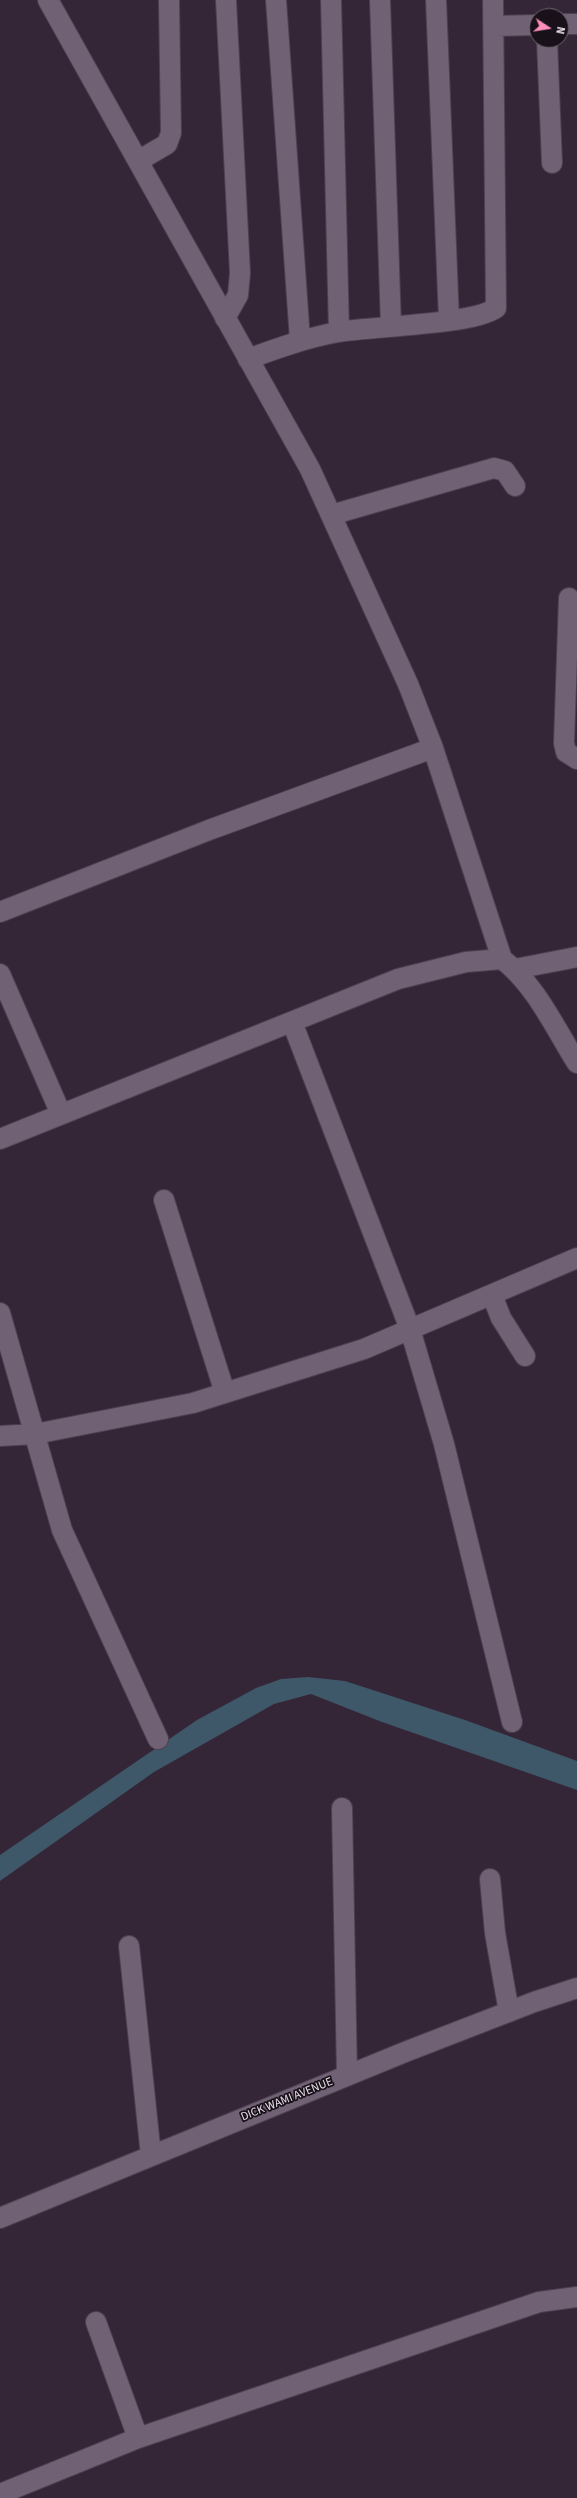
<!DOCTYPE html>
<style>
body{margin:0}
#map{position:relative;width:577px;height:2498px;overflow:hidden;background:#342637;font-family:"Source Sans 3",sans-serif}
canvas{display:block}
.north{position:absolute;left:529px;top:8px;width:40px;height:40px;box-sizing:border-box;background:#181119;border:1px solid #6c646d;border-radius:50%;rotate:102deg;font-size:11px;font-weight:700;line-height:16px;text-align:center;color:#eae1ec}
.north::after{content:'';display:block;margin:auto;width:14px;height:18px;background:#ff8eba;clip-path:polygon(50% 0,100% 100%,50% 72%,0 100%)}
</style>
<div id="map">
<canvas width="577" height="2498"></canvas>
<div class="north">N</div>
</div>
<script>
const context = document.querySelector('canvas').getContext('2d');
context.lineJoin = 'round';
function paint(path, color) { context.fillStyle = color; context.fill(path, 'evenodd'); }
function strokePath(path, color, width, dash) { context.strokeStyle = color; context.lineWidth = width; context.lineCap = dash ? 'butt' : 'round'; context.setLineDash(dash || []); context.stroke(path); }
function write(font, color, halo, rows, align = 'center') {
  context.font = font + ' "Source Sans 3",sans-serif'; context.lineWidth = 3.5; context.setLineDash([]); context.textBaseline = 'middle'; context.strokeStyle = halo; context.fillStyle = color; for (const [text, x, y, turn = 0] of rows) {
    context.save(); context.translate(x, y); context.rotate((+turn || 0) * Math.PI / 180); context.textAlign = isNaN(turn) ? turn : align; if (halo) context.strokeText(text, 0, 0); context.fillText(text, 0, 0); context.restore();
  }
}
paint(new Path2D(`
 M308,1677L345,1681L465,1720L577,1761V1790L382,1722L311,1694L274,1704L154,1772L0,1881V1855L197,1720L256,1688L281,1679Z`), '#3e5769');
const minor = new Path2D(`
 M48,0L310,469L408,684L433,748L502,959
 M276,0L300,340
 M331,0L339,332
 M380,0L391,326
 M436,0L449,320
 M561,24H577
 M494,26L537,25
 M547,40L552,163
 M138,161L167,144L171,133L169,0
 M225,318L238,295L240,273L226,0
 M248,359C278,348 306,338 338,332C373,326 472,325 496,308L493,0
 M331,515L494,468L505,471L515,486
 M569,598L564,743L566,752L577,759
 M0,912L209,830L433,748
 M515,969L577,957
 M0,974L61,1114
 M292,1022L410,1329L444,1444L512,1722
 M0,1139L398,979L466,962L502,959C535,984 555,1028 577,1063
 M164,1200L225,1393
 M492,1295L501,1318L525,1356
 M0,1313L62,1530L158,1739
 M0,1436L35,1434L193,1403L364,1349L577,1258
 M342,1808L347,2076
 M490,1879L495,1933L509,2012
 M129,1946L151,2156
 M0,2218L405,2052L534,2002L577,1988
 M96,2322L138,2438
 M0,2494L138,2438L539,2302L577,2297`);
strokePath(minor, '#4d4150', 22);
strokePath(minor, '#716175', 20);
write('12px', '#eae1ec', '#181119', [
 ["DICK WAMI AVENUE",287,2100,-22]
]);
</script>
